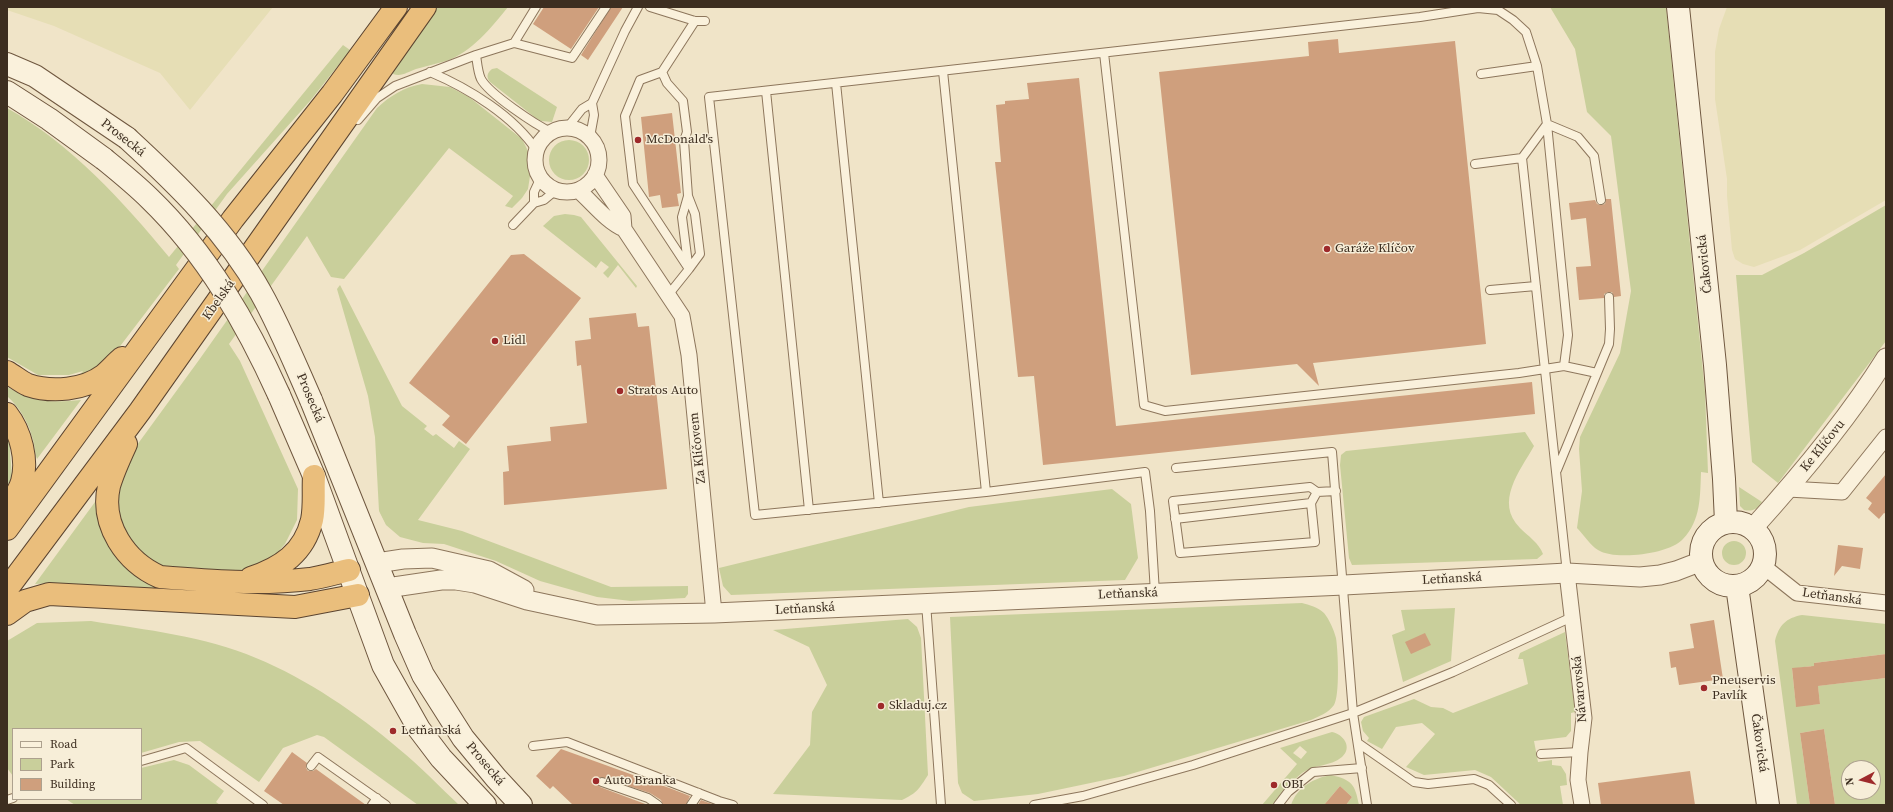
<!DOCTYPE html>
<meta charset="utf-8">
<style>
body{margin:0}
#map{position:relative;width:1893px;height:812px;overflow:hidden;background:#f0e4c8;font-family:"Source Serif 4",serif}
canvas{display:block}
.frame{position:absolute;inset:0;border:8px solid #3d2e20;pointer-events:none}
.legend{position:absolute;left:12px;top:728px;width:130px;height:72px;box-sizing:border-box;background:#f7eed8;border:1px solid #ada18e;margin:0;padding:5px 7px;list-style:none;font-size:12px;color:#3d2e20}
.legend li{display:flex;align-items:center;gap:8px;height:20px}
.legend b{width:20px;border:1px solid #ada18e}
.north{position:absolute;left:1841px;top:760px;width:40px;height:40px;box-sizing:border-box;background:#f7eed8;border:1px solid #ada18e;border-radius:50%;rotate:263deg;font-size:11px;font-weight:700;line-height:16px;text-align:center;color:#3d2e20}
.north::after{content:'';display:block;margin:auto;width:14px;height:18px;background:#9e2a2b;clip-path:polygon(50% 0,100% 100%,50% 72%,0 100%)}
</style>
<div id="map">
<canvas width="1893" height="812"></canvas>
<div class="frame"></div>
<ul class="legend">
<li><b style="height:5px;background:#faf1dc"></b>Road</li>
<li><b style="height:11px;background:#c9cf9b"></b>Park</li>
<li><b style="height:11px;background:#cf9f7d"></b>Building</li>
</ul>
<div class="north">N</div>
</div>
<script>
const context = document.querySelector('canvas').getContext('2d');
context.lineJoin = 'round';
function paint(path, color) { context.fillStyle = color; context.fill(path, 'evenodd'); }
function strokePath(path, color, width, dash) { context.strokeStyle = color; context.lineWidth = width; context.lineCap = dash ? 'butt' : 'round'; context.setLineDash(dash || []); context.stroke(path); }
function write(font, color, halo, rows, align = 'center') {
  context.font = font + ' "Source Serif 4",serif'; context.lineWidth = 3; context.setLineDash([]); context.textBaseline = 'middle'; context.strokeStyle = halo; context.fillStyle = color; for (const [text, x, y, turn = 0] of rows) {
    context.save(); context.translate(x, y); context.rotate((+turn || 0) * Math.PI / 180); context.textAlign = isNaN(turn) ? turn : align; if (halo) context.strokeText(text, 0, 0); context.fillText(text, 0, 0); context.restore();
  }
}
paint(new Path2D(`
 M7,7H273L190,110L160,73L54,26L7,10Z
 M1727,7H1886V200L1800,250L1754,267L1743,264L1735,259L1732,250L1727,196V179L1715,99V52L1719,29Z`), '#e6deb5');
paint(new Path2D(`
 M437,7H508C491,28 472,52 446,61C436,64 426,66 416,69C407,72 402,77 393,74V69Z
 M1550,7H1666L1705,392L1708,473L1701,472C1700,497 1701,520 1683,539C1670,554 1615,561 1598,550C1590,545 1584,535 1577,528L1582,491L1579,449L1580,437L1620,353L1631,291L1611,136L1587,112L1575,49Z
 M343,45L350,50L348,53L310,101L227,194L176,265L179,269L108,362L76,379L83,371L69,375H38L7,357V108C71,144 123,201 169,257Z
 M497,68L557,107L552,122L541,121L537,119L490,82C486,77 487,73 492,69Z
 M422,84L450,87L469,97L522,139L528,151L530,176L528,189L522,198L512,208L505,206L513,196L449,148L344,279L331,277L307,236L229,344L240,361L298,489L297,520L285,544L269,562L238,573L162,568L140,554L123,536L115,511L117,496L129,456L199,360L377,108C390,96 404,87 422,84Z
 M549 160a20 20 0 1 1 40 0a20 20 0 1 1-40 0Z
 M1886,205V341L1778,483L1752,462L1736,275H1762L1804,253Z
 M565,214L574,215L581,217L637,286L636,288L618,265L608,278L603,273L609,267L601,261L596,268L543,226L554,216Z
 M340,285L402,406L427,426L424,429L433,436L436,434L454,448L459,441L470,449L418,520L462,531L611,587L688,586V594L685,598L631,601L597,597L540,581L496,561L444,544L423,543L400,537L386,525L379,511L375,437L368,396L337,289Z
 M7,387C36,402 48,403 81,400L37,459C34,452 35,444 32,437C28,421 19,407 7,396Z
 M1525,432L1534,446C1520,471 1494,502 1520,528C1528,536 1539,543 1543,554L1537,559L1352,565L1349,558L1340,465L1341,455L1346,451Z
 M7,434L9,436L12,478L7,486Z
 M1739,487L1762,502C1757,509 1753,512 1744,510L1740,506Z
 M1112,489L1131,504L1138,558L1125,580L731,595L723,586L719,568L969,507Z
 M95,502L99,521L114,552L242,591V595L157,593L52,583L35,584Z
 M1722 553a12 12 0 1 1 24 0a12 12 0 1 1-24 0Z
 M1302,603C1309,605 1318,607 1324,613C1329,619 1334,630 1336,638C1338,650 1340,695 1334,705C1328,713 1320,716 1311,720L1124,776L1038,794L974,801L962,793L958,783L950,617Z
 M1455,608L1451,661L1403,682L1392,635L1405,630L1401,610Z
 M1802,615L1886,624V654L1814,663L1815,671L1811,666L1792,669L1796,706L1820,704L1818,687L1817,686L1886,678V805H1835L1824,729L1800,733L1810,805H1797L1775,641C1779,625 1786,618 1802,615ZM1849,768H1873V792H1849Z
 M908,619L917,627L921,638L928,775C919,789 917,793 902,800L773,794L810,745L812,712L827,685L809,647L773,630Z
 M91,621C146,630 205,636 256,658C307,679 357,713 399,749C420,766 439,786 459,805H418L324,737L317,735L283,748L259,782L200,741L179,742L141,753V729H13V776L7,768V641L37,623Z
 M1565,632L1575,712L1571,713V731L1566,737L1534,741L1538,762L1552,760V765L1561,766L1566,774L1567,785L1560,786L1563,805H1521L1491,777L1475,770L1424,775L1406,767L1435,734L1422,723L1396,727L1382,749L1367,741L1369,738L1363,731L1361,722L1364,717L1414,699L1431,707L1443,708L1453,713L1528,684L1523,659H1518L1520,653Z
 M1332,732C1343,734 1353,747 1342,757C1330,767 1314,764 1302,773C1291,782 1281,794 1272,805H1262L1297,764L1280,748ZM1300,746L1307,752L1301,759L1293,753Z
 M174,760L189,765L224,791L216,802L220,805H75L66,799H141V768Z
 M1331,775C1352,780 1355,784 1359,805H1346L1352,797L1340,786L1324,805H1291C1297,787 1314,778 1331,775Z`), '#c9cf9b');
paint(new Path2D(`
 M544,7H599L571,49L533,24Z
 M611,7H623L588,60L581,55Z
 M1338,39L1339,53L1455,41L1486,344L1313,363L1319,386L1297,364L1191,375L1159,72L1309,56L1308,42Z
 M1079,78L1116,426L1532,382L1535,414L1043,465L1034,376L1018,377L995,162H1001L996,105L1005,104V101L1029,99L1027,83Z
 M672,113L681,193L677,194L679,206L662,208L660,195L649,197L641,117Z
 M1606,199H1611L1621,296L1614,297L1612,292H1608L1604,294V298L1579,300L1576,267L1591,266L1586,218L1571,220L1569,203L1595,200L1597,204L1601,205L1605,204Z
 M524,254L581,298L466,444L442,425L450,416L409,383L511,255Z
 M636,313L638,327L649,326L667,489L504,505L503,472L509,471L507,446L551,441L550,427L587,423L581,365L577,366L575,341L591,339L589,318Z
 M1886,474V514L1884,513L1879,519L1868,509L1872,503L1866,498Z
 M1838,545L1863,548L1860,569L1842,566L1834,576Z
 M1714,620L1723,679L1679,685L1676,667L1671,668L1669,652L1694,648L1690,624Z
 M1425,633L1431,645L1411,654L1405,642Z
 M1886,654V678L1818,686L1820,704L1796,707L1792,668L1814,666V663Z
 M1824,729L1835,805H1810L1800,733Z
 M561,749L672,789L690,796L686,805H663L661,800L650,793L601,777L597,781L600,787L648,805H573L553,786L550,789L536,776Z
 M292,752L307,763L306,768L308,771H313L316,769L366,805H284L264,791Z
 M1690,771L1695,805H1601L1598,783Z
 M1340,786L1352,797L1346,805H1324Z
 M701,800L712,804V805H698Z`), '#cf9f7d');
const service = new Path2D(`
 M650,7L695,21H705
 M514,43L572,58L606,7
 M1104,53L1144,405L1165,411L1519,373L1564,366L1597,373
 M476,55C477,62 478,73 481,79C489,94 536,125 551,132
 M943,71L986,492
 M430,72C468,88 514,116 537,151
 M662,72L667,83L683,101L687,132L684,141L688,196L695,214L700,254L689,269
 M1481,74L1537,66
 M836,83L879,503
 M766,91L809,510
 M358,120L377,98L395,86L476,55L514,43L536,7
 M567,128L582,109L592,103
 M590,137L594,115L592,103L625,31L638,7
 M1475,164L1522,158
 M534,203V192L541,177
 M513,225L534,203L544,200L556,190
 M688,264L682,217L688,196
 M1490,290L1536,286
 M669,294L689,269L633,184L625,116L640,80L662,72L695,21
 M1564,366L1568,335L1547,124L1578,137L1594,156L1601,200
 M1176,468L1332,452L1353,713L1367,805
 M1557,470L1609,344L1610,329L1609,297
 M1317,492L1311,503L1315,542L1180,553L1173,501L1310,487L1317,492L1336,491
 M1175,519L1311,503
 M1155,593L1150,511L1145,472L986,492L755,515L709,97L1420,17L1478,8L1498,10L1513,20L1526,32L1537,66L1547,124L1522,158L1567,573
 M926,603L941,805
 M1358,743L1414,782L1428,784L1474,779L1489,785L1511,805
 M533,746L567,742L719,801L733,805
 M1541,754L1580,752
 M141,761L186,748L263,805
 M311,766L318,757L386,805
 M602,782L648,798L658,805
 M7,800L13,798
 M372,805L377,798
 M691,805L699,793
 M1034,805L1083,796L1193,765L1353,713L1453,672L1572,617
 M1278,805L1288,792L1313,772L1362,768`);
const minor = new Path2D(`
 M535 160a32 32 0 1 1 64 0a32 32 0 1 1-64 0Z
 M595,175L623,216L624,229L682,316L689,355L714,613
 M578,190C593,203 606,221 624,229
 M1788,489L1842,492L1886,437
 M1763,566L1797,593L1886,603
 M1567,573L1584,718L1580,752L1578,780L1582,805`);
const tertiary = new Path2D(`
 M1753,528C1801,475 1848,419 1886,358
 M377,563L403,559L432,558L489,571L524,590
 M387,588L441,580H456L475,583L527,600L597,615L714,613L1344,585L1567,573L1640,577L1660,575L1676,571L1702,561`);
const secondary = new Path2D(`
 M1678,7L1715,365L1724,479L1726,522
 M7,64L35,76L127,138
 M7,92L49,119L104,159
 M279,395L314,476L383,665L419,729L441,758L485,805
 M311,400L405,634L423,675L463,738L496,778L521,805
 M1701 554a32 32 0 1 1 64 0a32 32 0 1 1-64 0Z
 M1737,586L1768,805`);
const trunk = new Path2D(`
 M7,372C14,376 21,382 28,385C52,393 84,390 104,375C110,370 116,363 122,358
 M7,414C21,432 28,460 22,482C19,492 12,501 7,510
 M126,444C120,457 113,472 109,486C100,525 126,562 160,577C210,581 260,585 310,579C323,577 336,573 349,570
 M7,529L233,219L332,94L396,7
 M251,578C281,568 304,553 312,520C315,506 313,490 314,476
 M7,589L140,411L425,7
 M7,614L25,601L49,594L295,607L358,595`);
strokePath(service, '#8d765c', 10);
strokePath(minor, '#8d765c', 17);
strokePath(tertiary, '#8d765c', 21);
strokePath(secondary, '#6f573f', 24);
strokePath(trunk, '#5b4430', 24);
strokePath(service, '#faf1dc', 8);
strokePath(minor, '#faf1dc', 15);
strokePath(tertiary, '#faf1dc', 19);
strokePath(secondary, '#faf1dc', 22);
strokePath(trunk, '#eabe7c', 22);
const secondaryBridge = new Path2D(`
 M127,138C177,184 227,232 261,293C280,327 295,364 311,400
 M104,159C120,172 136,185 150,199C207,254 247,324 279,395`);
strokePath(secondaryBridge, '#6f573f', 24, []);
strokePath(secondaryBridge, '#faf1dc', 22);
for (const [x, y, r, color] of [
 [638,140,4,"#9e2a2b"],
 [1327,249,4,"#9e2a2b"],
 [495,341,4,"#9e2a2b"],
 [620,391,4,"#9e2a2b"],
 [1704,688,4,"#9e2a2b"],
 [881,706,4,"#9e2a2b"],
 [393,731,4,"#9e2a2b"],
 [596,781,4,"#9e2a2b"],
 [1274,785,4,"#9e2a2b"]
]) { const dot = new Path2D(); dot.arc(x, y, r, 0, 2 * Math.PI); context.fillStyle = color; context.fill(dot); strokePath(dot, '#f7eed8', 1.5); }
write('13px', '#3d2e20', '#f7eed8', [
 ["Prosecká",123,138,38],
 ["Čakovická",1705,264,-96],
 ["Kbelská",219,300,-55],
 ["Prosecká",310,398,67],
 ["Ke Klíčovu",1823,446,-51],
 ["Za Klíčovem",698,448,-96],
 ["Letňanská",1452,579,-3],
 ["Letňanská",1128,594,-2],
 ["Letňanská",1832,597,8],
 ["Letňanská",805,609,-3],
 ["Návarovská",1580,689,-95],
 ["Čakovická",1759,743,82],
 ["Prosecká",485,764,50]
]);
write('13px', '#3d2e20', '#f7eed8', [
 ["McDonald's",646,140],
 ["Garáže Klíčov",1335,249],
 ["Lidl",503,341],
 ["Stratos Auto",628,391],
 ["Pneuservis",1712,681],
 ["Pavlík",1712,696],
 ["Skladuj.cz",889,706],
 ["Letňanská",401,731],
 ["Auto Branka",604,781],
 ["OBI",1282,785]
], 'left');
</script>
